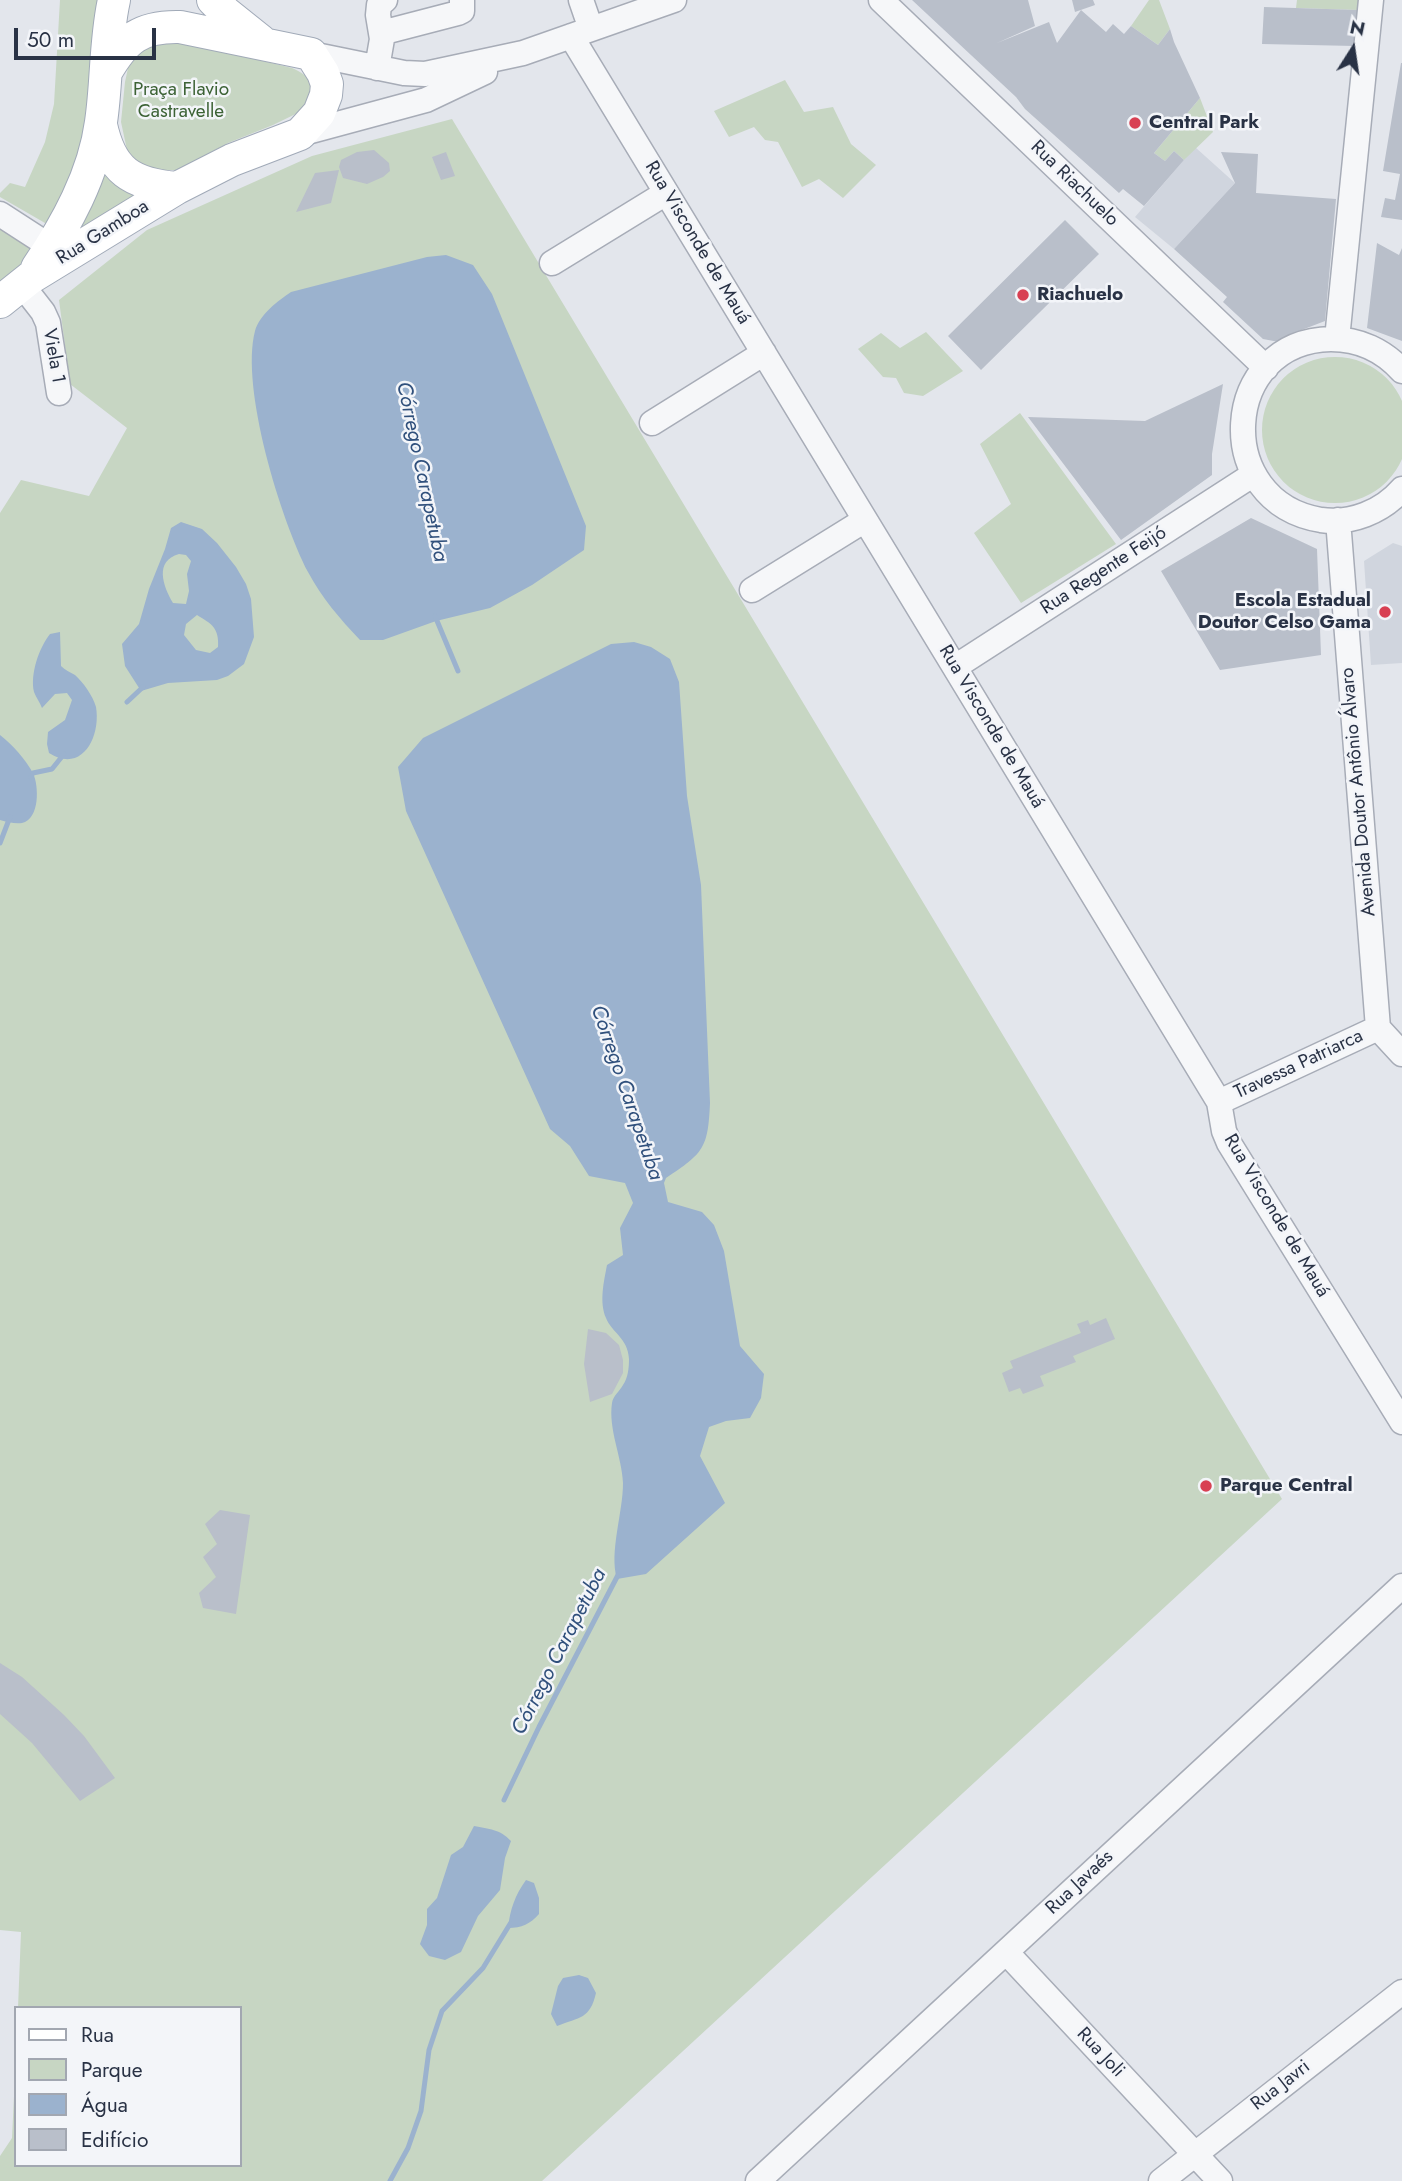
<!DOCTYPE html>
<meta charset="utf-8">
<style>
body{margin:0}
#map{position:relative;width:1402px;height:2181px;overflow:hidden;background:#e3e6ec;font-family:Jost,sans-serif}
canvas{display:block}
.legend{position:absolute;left:14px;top:2006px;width:228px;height:161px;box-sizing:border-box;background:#f3f5f9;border:2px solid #a2a7b1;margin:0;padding:9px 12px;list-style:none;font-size:21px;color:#293245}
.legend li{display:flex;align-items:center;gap:14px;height:35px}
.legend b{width:35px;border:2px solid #a2a7b1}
.north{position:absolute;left:1318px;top:14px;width:70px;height:70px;-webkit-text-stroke:5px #f3f5f9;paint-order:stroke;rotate:12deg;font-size:19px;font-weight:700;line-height:28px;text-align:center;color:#293245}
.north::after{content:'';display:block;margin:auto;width:24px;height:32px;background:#293245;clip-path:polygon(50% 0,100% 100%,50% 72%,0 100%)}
.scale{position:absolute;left:14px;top:28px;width:142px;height:32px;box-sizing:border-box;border:4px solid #293245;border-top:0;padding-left:9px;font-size:21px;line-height:24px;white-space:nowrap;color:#293245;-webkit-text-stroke:5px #f3f5f9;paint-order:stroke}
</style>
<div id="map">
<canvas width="1402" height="2181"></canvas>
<ul class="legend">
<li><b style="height:9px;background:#fff"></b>Rua</li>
<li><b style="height:19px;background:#c7d6c3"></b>Parque</li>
<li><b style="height:19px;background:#9bb2ce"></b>Água</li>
<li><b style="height:19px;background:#b9bfca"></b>Edifício</li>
</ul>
<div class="north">N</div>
<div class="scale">50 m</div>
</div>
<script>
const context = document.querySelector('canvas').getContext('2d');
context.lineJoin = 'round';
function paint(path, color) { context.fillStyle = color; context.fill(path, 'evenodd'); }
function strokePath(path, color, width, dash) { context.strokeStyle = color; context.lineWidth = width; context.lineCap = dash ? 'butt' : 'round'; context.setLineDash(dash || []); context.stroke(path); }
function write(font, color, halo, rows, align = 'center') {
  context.font = font + ' Jost,sans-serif'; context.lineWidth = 5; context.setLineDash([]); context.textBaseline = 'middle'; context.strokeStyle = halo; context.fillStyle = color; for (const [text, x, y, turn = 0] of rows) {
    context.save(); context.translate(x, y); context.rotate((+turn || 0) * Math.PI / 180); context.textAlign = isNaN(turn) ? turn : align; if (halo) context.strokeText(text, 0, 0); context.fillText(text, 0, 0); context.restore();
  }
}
paint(new Path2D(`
 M1195,147L1235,183L1174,249L1135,217Z
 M1393,543L1402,546V663L1371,665L1364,561Z`), '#d0d5de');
paint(new Path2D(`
 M60,0H100L84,147L52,222L45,223L0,197V193L10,183L25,187L45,142L54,104Z
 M1149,0H1159L1170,29L1158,45L1131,26Z
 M1297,0H1359L1358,10L1296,8Z
 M169,38L292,68C314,78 312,83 312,106L273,125L228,143L179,170H154L138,163L127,150L121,122L125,82L131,54Z
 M785,80L804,112L833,107L851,144L876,165L843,198L819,179L802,187L778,142L765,140L754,127L729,137L714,111Z
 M1200,98L1213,132L1184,160L1174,151L1165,161L1154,153Z
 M452,119L1282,1499L542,2181H0V2156L12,2138L16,2054V2165H240V2008H18L21,1932L0,1930V513L21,480L89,496L127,428L70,384L59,300L147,230L312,156Z
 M104,154L151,190L61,250Z
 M0,221L30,246L24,264L0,286Z
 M926,332L963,371L923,396L904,393L896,378L883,377L858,349L881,333L900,348Z
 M1262 430a73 73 0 1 1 146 0a73 73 0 1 1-146 0Z
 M1020,413L1116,544L1021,603L974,533L1011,504L980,444Z`), '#c7d6c3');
paint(new Path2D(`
 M446,255L473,265L492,294L586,526L584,550L532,585L490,608L436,621L383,640H360C340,619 322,598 308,572C281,520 240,388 255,331C260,314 278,301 291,292L427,257Z
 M181,522L202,529L217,543L236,567L246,584L251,599L254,637L244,664L228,676L217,680L168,683L141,691L125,666L122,644L139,624L149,589L165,549L171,528ZM179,554L186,555L191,561L187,574L189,591L186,604L173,603C163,586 154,561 179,554ZM197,615C212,624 219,628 218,647L210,653L196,650L184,635L186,624Z
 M60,632L61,666C65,670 70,672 75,675C83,682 93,696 96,707C101,737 82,774 49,753L47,744L48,732L65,720L72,700L67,693L55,694L42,708C40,703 36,697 34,692C30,674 39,648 50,634Z
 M634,642L651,647L670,659L679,682L687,796L701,885L710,1103C708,1148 704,1153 666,1178L664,1183L668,1202L702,1212L714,1225L724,1251L740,1346L764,1374L761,1398L750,1418L726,1421L709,1427L700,1456L725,1503L646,1574L617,1579C609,1552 623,1513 623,1483C622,1457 608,1429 612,1403C613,1396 619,1392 623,1385C628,1378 629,1368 629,1359C628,1338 612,1333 606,1318C599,1302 604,1281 607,1265L623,1255L620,1228L633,1203L625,1183L589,1176L570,1146L550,1129L406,811L398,767L423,738L611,644Z
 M0,735C13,745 25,759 33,773C39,786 40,819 22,823C15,824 7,822 0,820Z
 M474,1826C489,1829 500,1829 511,1841L505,1858L500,1890L478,1916L461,1952L445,1960L429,1956L420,1944L427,1925V1909L437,1898L451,1855L463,1847Z
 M526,1880L534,1883L539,1898V1914C530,1924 522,1928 508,1928C510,1910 515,1895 526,1880Z
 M579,1975L588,1978L596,1993C590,2019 580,2017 557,2026L551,2014L558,1986L563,1978Z`), '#9bb2ce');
strokePath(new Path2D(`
 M435,616L458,671
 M127,702L143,687
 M31,777L33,773L52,769L64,754
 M0,843L10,817
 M504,1800L539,1727L618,1575
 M390,2181L408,2148L421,2111L429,2050L442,2011L483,1968L510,1924`), '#9bb2ce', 5);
paint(new Path2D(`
 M912,0H1028L1035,26L997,43L1049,22L1057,43L1081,10L1106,32L1113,24L1124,34L1131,26L1158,45L1170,29L1174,42L1200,98L1154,153L1165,161L1174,151L1184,160L1144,206L1123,189L1119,193L1025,109L1016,97Z
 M1072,0H1093L1095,5L1075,12Z
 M1264,7L1358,10L1355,46L1262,44Z
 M1401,63H1402V220L1381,217L1385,198L1395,200L1400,174L1383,171Z
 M374,150L389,163L390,171L383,177L367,184L343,178L339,167L341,160L357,152Z
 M446,152L455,176L441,180L432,157Z
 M1221,152L1258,154L1256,193L1336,199L1325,321L1299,331L1279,342L1263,339L1223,302L1227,297L1174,249L1235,183Z
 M339,170L331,203L296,212L315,173Z
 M1065,220L1099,254L981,370L948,336Z
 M1377,243L1399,255L1402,248V341L1367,328Z
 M1223,384L1212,454V475L1121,540L1028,417L1145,421Z
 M1251,518L1317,549L1321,655L1220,670L1161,571Z
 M1106,1318L1115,1339L1073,1356L1076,1362L1040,1376L1044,1386L1023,1394L1020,1388L1009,1392L1002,1373L1013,1368L1010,1361L1081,1333L1077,1324L1088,1320L1090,1325Z
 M588,1329L606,1333L619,1345L623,1360V1373L612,1394L590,1402L584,1364Z
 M220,1510L250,1515L236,1614L203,1608L199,1593L216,1577L203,1557L217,1544L205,1524Z
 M0,1663L22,1677L64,1715L84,1736L115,1778L80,1801L32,1743L0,1714Z`), '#b9bfca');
const minor = new Path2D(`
 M581,0L591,29
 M881,0L1266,368
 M381,33L458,13L462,11V0
 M571,36L1219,1102L1224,1131L1229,1143L1402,1422
 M311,54L404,73L425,74L523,53L674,0
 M377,68L382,39L378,15L379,5L385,0
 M300,134L426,100L485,72
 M0,214L51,247
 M552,263L666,193
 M22,285L43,312L48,323L59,393
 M1337,339L1371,0
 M1402,371C1384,351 1359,339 1331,339C1220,341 1211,502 1321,520C1351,524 1382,512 1402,489
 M652,423L764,353
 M1338,520L1378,1028L1402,1054
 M752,590L865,520
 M955,667L1254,474
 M1219,1102L1378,1028
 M1006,1952L1220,2181
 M758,2181L1402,1586
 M1161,2181L1402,1992`);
const major = new Path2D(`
 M213,0L226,13L261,41
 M101,125C111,171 131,184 177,188
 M37,268C66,225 94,175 101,122C107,82 105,40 114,0
 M0,302L30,278L177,188L232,160L300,134L319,113L326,95L327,84L323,73L311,54L180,27C140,26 125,39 106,72`);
strokePath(minor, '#a7acb7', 27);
strokePath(major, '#a1aab8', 34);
strokePath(minor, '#f6f7f9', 24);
strokePath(major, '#fff', 32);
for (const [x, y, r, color] of [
 [1135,123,7,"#d84053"],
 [1023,295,7,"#d84053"],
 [1385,612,7,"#d84053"],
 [1206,1486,7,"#d84053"]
]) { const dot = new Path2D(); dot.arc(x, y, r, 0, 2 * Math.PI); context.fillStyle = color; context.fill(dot); strokePath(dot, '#f3f5f9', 2.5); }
write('19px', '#3c6235', '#f3f5f9', [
 ["Praça Flavio",181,90],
 ["Castravelle",181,112]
]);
write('bold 19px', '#293245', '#f3f5f9', [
 ["Central Park",1149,123],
 ["Riachuelo",1037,295],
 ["Escola Estadual",1371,601,"right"],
 ["Doutor Celso Gama",1371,623,"right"],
 ["Parque Central",1220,1486]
], 'left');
write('19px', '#293245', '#f3f5f9', [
 ["Rua Riachuelo",1074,184,44],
 ["Rua Gamboa",103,233,-32],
 ["Rua Visconde de Mauá",697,243,59],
 ["Viela 1",53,356,80],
 ["Rua Regente Feijó",1104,571,-33],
 ["Rua Visconde de Mauá",991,727,59],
 ["Avenida Doutor Antônio Álvaro",1359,792,-95],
 ["Travessa Patriarca",1299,1065,-25],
 ["Rua Visconde de Mauá",1276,1216,59],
 ["Rua Javaés",1080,1883,-43],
 ["Rua Joli",1100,2053,47],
 ["Rua Javri",1281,2086,-38]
]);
write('italic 21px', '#30507c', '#f3f5f9', [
 ["Córrego Carapetuba",421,472,78],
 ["Córrego Carapetuba",626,1093,71],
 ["Córrego Carapetuba",560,1652,-63]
]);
</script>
